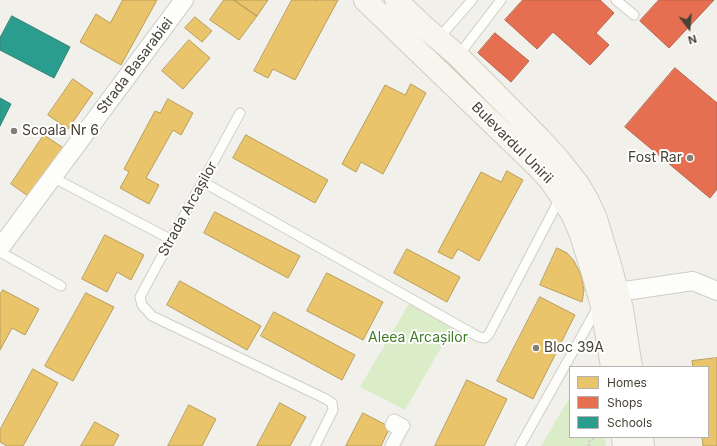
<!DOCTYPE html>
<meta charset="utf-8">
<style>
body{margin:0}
#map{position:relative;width:717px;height:446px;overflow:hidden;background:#f1f0ea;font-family:Inter,sans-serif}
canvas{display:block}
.legend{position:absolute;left:569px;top:366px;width:140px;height:72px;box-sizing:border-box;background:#fff;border:1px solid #b5b3af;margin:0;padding:5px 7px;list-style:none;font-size:12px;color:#474236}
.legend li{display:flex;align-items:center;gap:8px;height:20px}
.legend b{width:20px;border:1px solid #b5b3af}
.north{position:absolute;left:669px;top:8px;width:40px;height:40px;-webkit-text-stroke:3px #fff;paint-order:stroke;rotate:164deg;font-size:11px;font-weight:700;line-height:16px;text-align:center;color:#474236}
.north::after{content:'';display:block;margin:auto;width:14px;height:18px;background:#474236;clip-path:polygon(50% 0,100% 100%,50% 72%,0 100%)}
</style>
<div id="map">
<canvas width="717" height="446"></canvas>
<ul class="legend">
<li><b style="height:11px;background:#e9c46a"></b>Homes</li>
<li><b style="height:11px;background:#e76f51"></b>Shops</li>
<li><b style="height:11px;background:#2a9d8f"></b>Schools</li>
</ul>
<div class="north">N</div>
</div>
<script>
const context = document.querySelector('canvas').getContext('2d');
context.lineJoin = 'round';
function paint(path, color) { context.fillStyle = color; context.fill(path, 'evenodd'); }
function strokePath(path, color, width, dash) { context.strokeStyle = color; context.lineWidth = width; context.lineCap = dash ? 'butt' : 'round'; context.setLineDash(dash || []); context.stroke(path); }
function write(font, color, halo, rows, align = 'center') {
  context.font = font + ' Inter,sans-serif'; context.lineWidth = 4; context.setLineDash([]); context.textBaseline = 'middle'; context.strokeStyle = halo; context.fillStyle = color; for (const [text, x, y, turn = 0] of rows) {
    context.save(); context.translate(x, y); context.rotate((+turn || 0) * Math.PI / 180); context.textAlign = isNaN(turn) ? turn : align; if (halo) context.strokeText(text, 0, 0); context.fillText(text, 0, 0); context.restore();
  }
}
paint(new Path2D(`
 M410,302L453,327L405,410L360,387Z
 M570,397V437H604L606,446H541Z`), '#dbecc9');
const homes = new Path2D(`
 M123,0H157L121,65L80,42L96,14L110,23Z
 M224,0H234L257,16L239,40L210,20Z
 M234,0H268L257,16Z
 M292,0H315L317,1V0H338L295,80L273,69L268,78L254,71Z
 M195,17L212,31L202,42L185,28Z
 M189,40L210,58L183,89L162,71Z
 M73,79L93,93L68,129L48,115Z
 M411,84L426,93L383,174L361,162L356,172L342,164L385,85L405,95Z
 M168,99L193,113L181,135L173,130L146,178L159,185L149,204L120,188L129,172L124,169L155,111L160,113Z
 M44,135L65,149L31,198L11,184Z
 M246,135L328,180L315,203L233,158Z
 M507,171L523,180L479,261L458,249L452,259L438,252L481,172L501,182Z
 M215,212L300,256L288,278L204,233Z
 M105,235L144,255L131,280L117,272L107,292L82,279Z
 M557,248L567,253L574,261L581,275L584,290L582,302L540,285Z
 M407,249L460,277L447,302L394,273Z
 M327,273L383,302L363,340L307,311Z
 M180,281L261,326L247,350L167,305Z
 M3,290L39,309L25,335L12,328L0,350V295Z
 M86,293L114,307L73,381L45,366Z
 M540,297L575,315L533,399L497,381Z
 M274,312L355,355L342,380L261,336Z
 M717,358V446H703L702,437H708V367H693L692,361Z
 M33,369L58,383L23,446H7L0,442V430Z
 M467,380L507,399L484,446H435Z
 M280,403L306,417L290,446H257Z
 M189,405L216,419L202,446H168Z
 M363,413L390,427L381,446H346Z
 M95,422L119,435L113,446H81Z`);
paint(homes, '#e9c46a');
strokePath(homes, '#b89d5a', 1);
const shops = new Path2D(`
 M523,0H600L614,13L596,33L609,45L590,65L553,32L537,49L505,20Z
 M659,0H714L669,48L640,21Z
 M495,33L529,61L511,82L478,53Z
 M675,68L717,103V189L710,198L625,127Z`);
paint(shops, '#e76f51');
strokePath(shops, '#b76249', 1);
const schools = new Path2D(`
 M12,16L70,47L54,78L0,50V38Z
 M0,98L11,104L0,126Z`);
paint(schools, '#2a9d8f');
strokePath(schools, '#338274', 1);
const service = new Path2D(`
 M616,0L634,15
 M438,39L472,0
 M458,56L501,0
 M240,113C207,174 173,235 140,297L142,305L152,316L326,399L332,403L333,410L315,446
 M52,177L170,239
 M203,182L479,337L485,338L489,334L560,198
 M0,252L61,286
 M520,446L598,307`);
const pedestrian = new Path2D(`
 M392,446L401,429L392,425L394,421L403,426`);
const minor = new Path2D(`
 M0,248L184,0
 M607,299L618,292L693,281L717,291`);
const secondary = new Path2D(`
 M365,0L536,165L550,180L561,196L572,214L580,232L592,270L601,302L612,367
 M396,0L421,24L458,56L540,139L559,160L578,184L588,201L596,219L610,265L622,309L631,367
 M623,437L624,446
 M642,437L643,446`);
strokePath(service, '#cfcdc7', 11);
strokePath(pedestrian, '#cfcdc7', 15);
strokePath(minor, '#cfcdc7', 20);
strokePath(secondary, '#d0cec1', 24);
strokePath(new Path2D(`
 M589,446V442L596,437`), '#d2cfcb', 2.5, [2, 2]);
strokePath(service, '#fdfdfc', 9);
strokePath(pedestrian, '#fdfdfc', 13);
strokePath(minor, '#fdfdfc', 18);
strokePath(secondary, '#f7f5ee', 22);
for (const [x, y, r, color] of [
 [14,131,4,"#827f75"],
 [690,158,4,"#827f75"],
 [536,348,4,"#827f75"]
]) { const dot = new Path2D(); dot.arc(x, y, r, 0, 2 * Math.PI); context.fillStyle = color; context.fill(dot); strokePath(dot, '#fff', 1.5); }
write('14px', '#474236', '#fff', [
 ["Strada Basarabiei",135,66,-53],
 ["Bulevardul Unirii",512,143,45],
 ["Strada Arcașilor",188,209,-61]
]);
write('14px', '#474236', '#fff', [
 ["Scoala Nr 6",22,131],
 ["Fost Rar",682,158,"right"],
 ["Bloc 39A",544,348]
], 'left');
write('14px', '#3e7b27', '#fff', [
 ["Aleea Arcașilor",418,338]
]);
</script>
